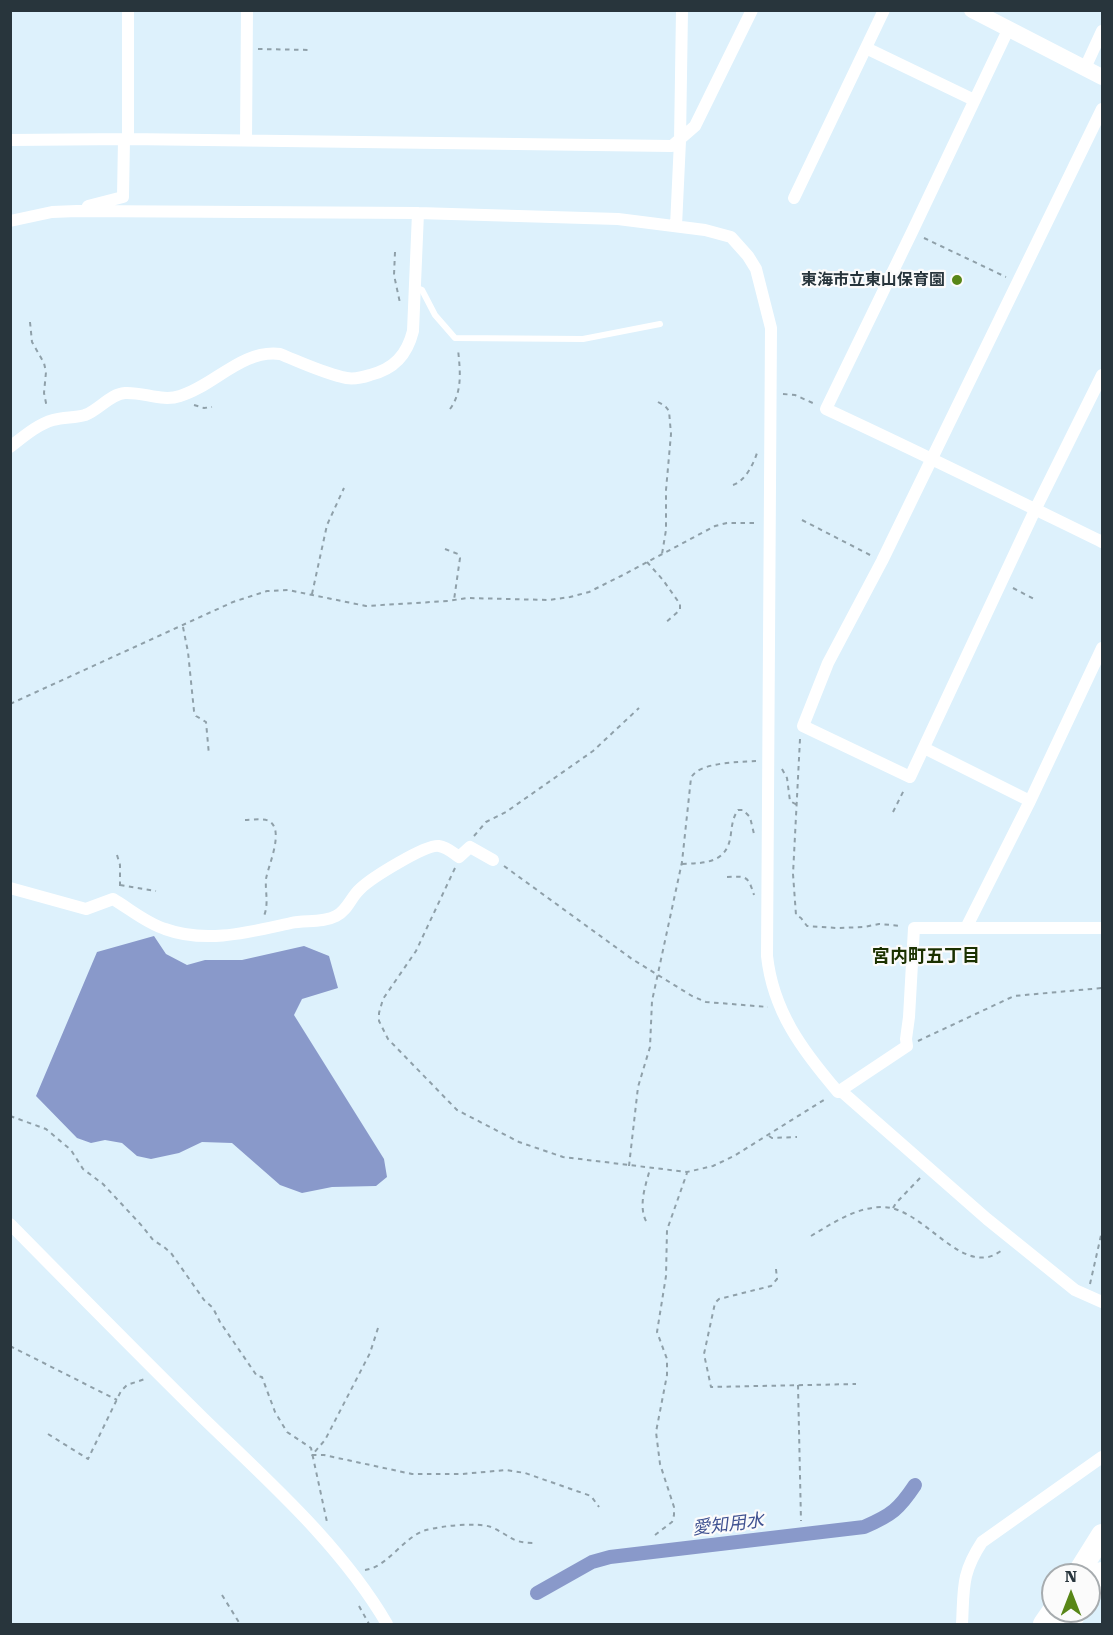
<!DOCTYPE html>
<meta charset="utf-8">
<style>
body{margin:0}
#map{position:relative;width:1113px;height:1635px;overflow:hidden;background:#ddf1fc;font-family:"Roboto Serif",serif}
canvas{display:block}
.frame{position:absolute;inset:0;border:12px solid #28353c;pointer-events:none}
.north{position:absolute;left:1041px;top:1563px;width:60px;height:60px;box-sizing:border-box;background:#fbfbfb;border:2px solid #a7acaf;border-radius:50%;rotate:0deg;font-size:16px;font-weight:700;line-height:24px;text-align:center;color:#28353c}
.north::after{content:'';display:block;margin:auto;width:21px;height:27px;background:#588617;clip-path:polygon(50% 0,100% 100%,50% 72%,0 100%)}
</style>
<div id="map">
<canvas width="1113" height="1635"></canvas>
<div class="frame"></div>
<div class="north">N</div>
</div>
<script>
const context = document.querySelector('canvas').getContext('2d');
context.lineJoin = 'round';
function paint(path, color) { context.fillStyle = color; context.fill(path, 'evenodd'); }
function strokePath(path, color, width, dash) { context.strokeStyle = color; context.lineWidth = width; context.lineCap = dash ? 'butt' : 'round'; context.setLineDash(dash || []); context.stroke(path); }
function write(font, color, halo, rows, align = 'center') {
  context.font = font + ' "Roboto Serif","Noto Sans JP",serif'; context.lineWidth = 4.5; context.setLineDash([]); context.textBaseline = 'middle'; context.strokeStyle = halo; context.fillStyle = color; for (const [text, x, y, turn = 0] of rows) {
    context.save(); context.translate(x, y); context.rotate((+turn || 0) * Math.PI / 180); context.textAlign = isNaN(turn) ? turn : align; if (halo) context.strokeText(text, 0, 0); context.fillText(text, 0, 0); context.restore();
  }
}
paint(new Path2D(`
 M154,936L166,954L187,965L205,960H242L304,946L329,956L338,988L302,999L294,1015L384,1159L387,1177L376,1186L332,1187L302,1193L280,1185L232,1143L202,1142L179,1153L151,1159L137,1156L122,1143L105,1140L91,1143L77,1138L36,1096L97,952Z`), '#8999ca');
strokePath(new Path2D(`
 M537,1593L592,1562L610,1557L864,1527C892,1515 899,1509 915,1485`), '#8999ca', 14);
strokePath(new Path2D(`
 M258,49L312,50
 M924,238L1006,277
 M395,252L394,275L400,303
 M30,322L32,342L44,363L46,372L44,393L47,408
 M783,394L795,395L815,404
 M658,402L665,406L669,411L671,434L666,490V530L662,554
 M194,405L204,408L212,407
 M450,409C463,391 460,370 458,349
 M733,485C745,481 753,465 757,453
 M802,520L872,556
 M445,549L458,554L460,558L454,600
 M647,562L663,580L680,604V610L665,623
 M1013,588L1034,599
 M312,594L327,525L344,488
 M183,627L188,652L194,711L196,716L206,722L209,755
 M10,704L233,602L267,591L288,590L366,606L448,601L467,598L549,600L570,597L589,592L621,576L715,526L727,523H756
 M800,739L793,874L796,915L801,918L807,926L837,928L864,927L879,924L902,926
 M782,769L787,778L790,801L797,805
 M893,812L905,788
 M245,820C252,820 263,818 269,821C285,830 268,866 266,879C265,892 269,903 264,916
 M474,836L486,822L506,812L593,751L639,708
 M117,855L120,865V888
 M682,864C707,863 728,863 731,833C732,825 733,817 738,810H743L750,817L754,834
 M504,866L632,959L692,996L706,1002L768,1007
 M455,868L416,951L383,999L379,1013V1021L388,1039L457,1110L519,1142L563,1157L687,1172L713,1166L734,1156L827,1098
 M727,877C747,876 748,876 754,895
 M120,885L156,891
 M918,1041L1014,996L1102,988
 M10,1116L46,1129L71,1150L83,1169L103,1184L143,1227L153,1240L164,1247L171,1253L204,1300L213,1308L220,1322L257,1376L262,1377L275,1412L287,1432L311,1448L327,1522
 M769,1136L772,1138L797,1137
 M629,1166L638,1087L650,1047L652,1001L682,862L691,778C698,762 740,762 756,761
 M893,1208L896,1203L921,1177
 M646,1221C638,1205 646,1184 650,1169
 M811,1236C833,1223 856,1207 883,1207C921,1208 953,1264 988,1257C994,1256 999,1252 1004,1249
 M776,1269L777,1279L771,1286L719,1299L715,1303L704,1354L711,1387L856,1384
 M1090,1284L1102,1231
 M378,1328L370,1353L325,1440L312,1455H324L412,1474H462L506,1470L525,1473L591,1496L599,1507
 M10,1346L117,1400
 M798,1385L801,1521
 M48,1434L88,1459L121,1391L127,1385L145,1379
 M655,1535L672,1522L674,1515V1507L660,1464L656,1432L667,1375V1359L657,1332L666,1276L667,1230L687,1173
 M365,1570C388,1567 403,1537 426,1530C441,1526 477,1522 491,1527C510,1535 511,1543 533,1543
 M222,1595L240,1624
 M359,1606L369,1624`), '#8fa0a9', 2, [4.5, 4.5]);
strokePath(new Path2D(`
 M415,287L422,290L435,315L455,338L583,339L660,324`), '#fff', 6);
strokePath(new Path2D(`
 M1008,30L912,232L826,409C919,452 1010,497 1102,542
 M866,48L974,100
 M1085,68L1102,31
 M1102,109L882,561L828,663L803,726L910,777L1035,510L1102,375
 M128,139V10
 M10,140L128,139L672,146L695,126L752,10
 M246,140L247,10
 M794,198L884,10
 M87,209L88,206L123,197L124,139
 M10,221L52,212L77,211L418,213L618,219L705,230L731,237L748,256L756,269L771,328L767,956C773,1011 802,1050 838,1092L907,1046L906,1039L909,1017L914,928H1102
 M676,226L680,141L682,10
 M10,447C23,437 38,424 53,420C64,417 75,418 85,415C99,410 110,394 125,393C144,392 162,402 180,396C214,386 242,349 280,354C300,362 321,372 342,377C351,380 361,378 370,375C394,369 407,355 413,331L418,213
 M924,748L1030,801
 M10,888L86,909L113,899C130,909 146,923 165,929C206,944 250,932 291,923C305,920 323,923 336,916C347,911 351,897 360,889C371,878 426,844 439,846C447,847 453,853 459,857L470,847L493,860
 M966,928L1030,801L1102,648
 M840,1090L987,1219L1075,1290L1102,1302
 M10,1224C74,1289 138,1354 203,1418C269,1482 340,1544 387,1624
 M962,1624C964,1588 961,1574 982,1542L1102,1457`), '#fff', 12);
strokePath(new Path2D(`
 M972,10L1102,77`), '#fff', 16);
strokePath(new Path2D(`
 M1077,1575L1102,1535
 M1089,1594L1102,1573
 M1044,1624L1053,1611
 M1068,1624L1077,1611`), '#fff', 22);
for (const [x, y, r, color] of [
 [957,280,6,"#588617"]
]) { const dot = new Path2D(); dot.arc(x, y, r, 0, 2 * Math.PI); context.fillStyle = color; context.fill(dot); strokePath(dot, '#fbfbfb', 2); }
write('bold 16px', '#28353c', '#fbfbfb', [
 ["東海市立東山保育園",945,280]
], 'right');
write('bold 18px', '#1b3100', '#fbfbfb', [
 ["宮内町五丁目",926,957]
]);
write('italic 18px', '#405291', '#fbfbfb', [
 ["愛知用水",728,1525,-7]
]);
</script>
